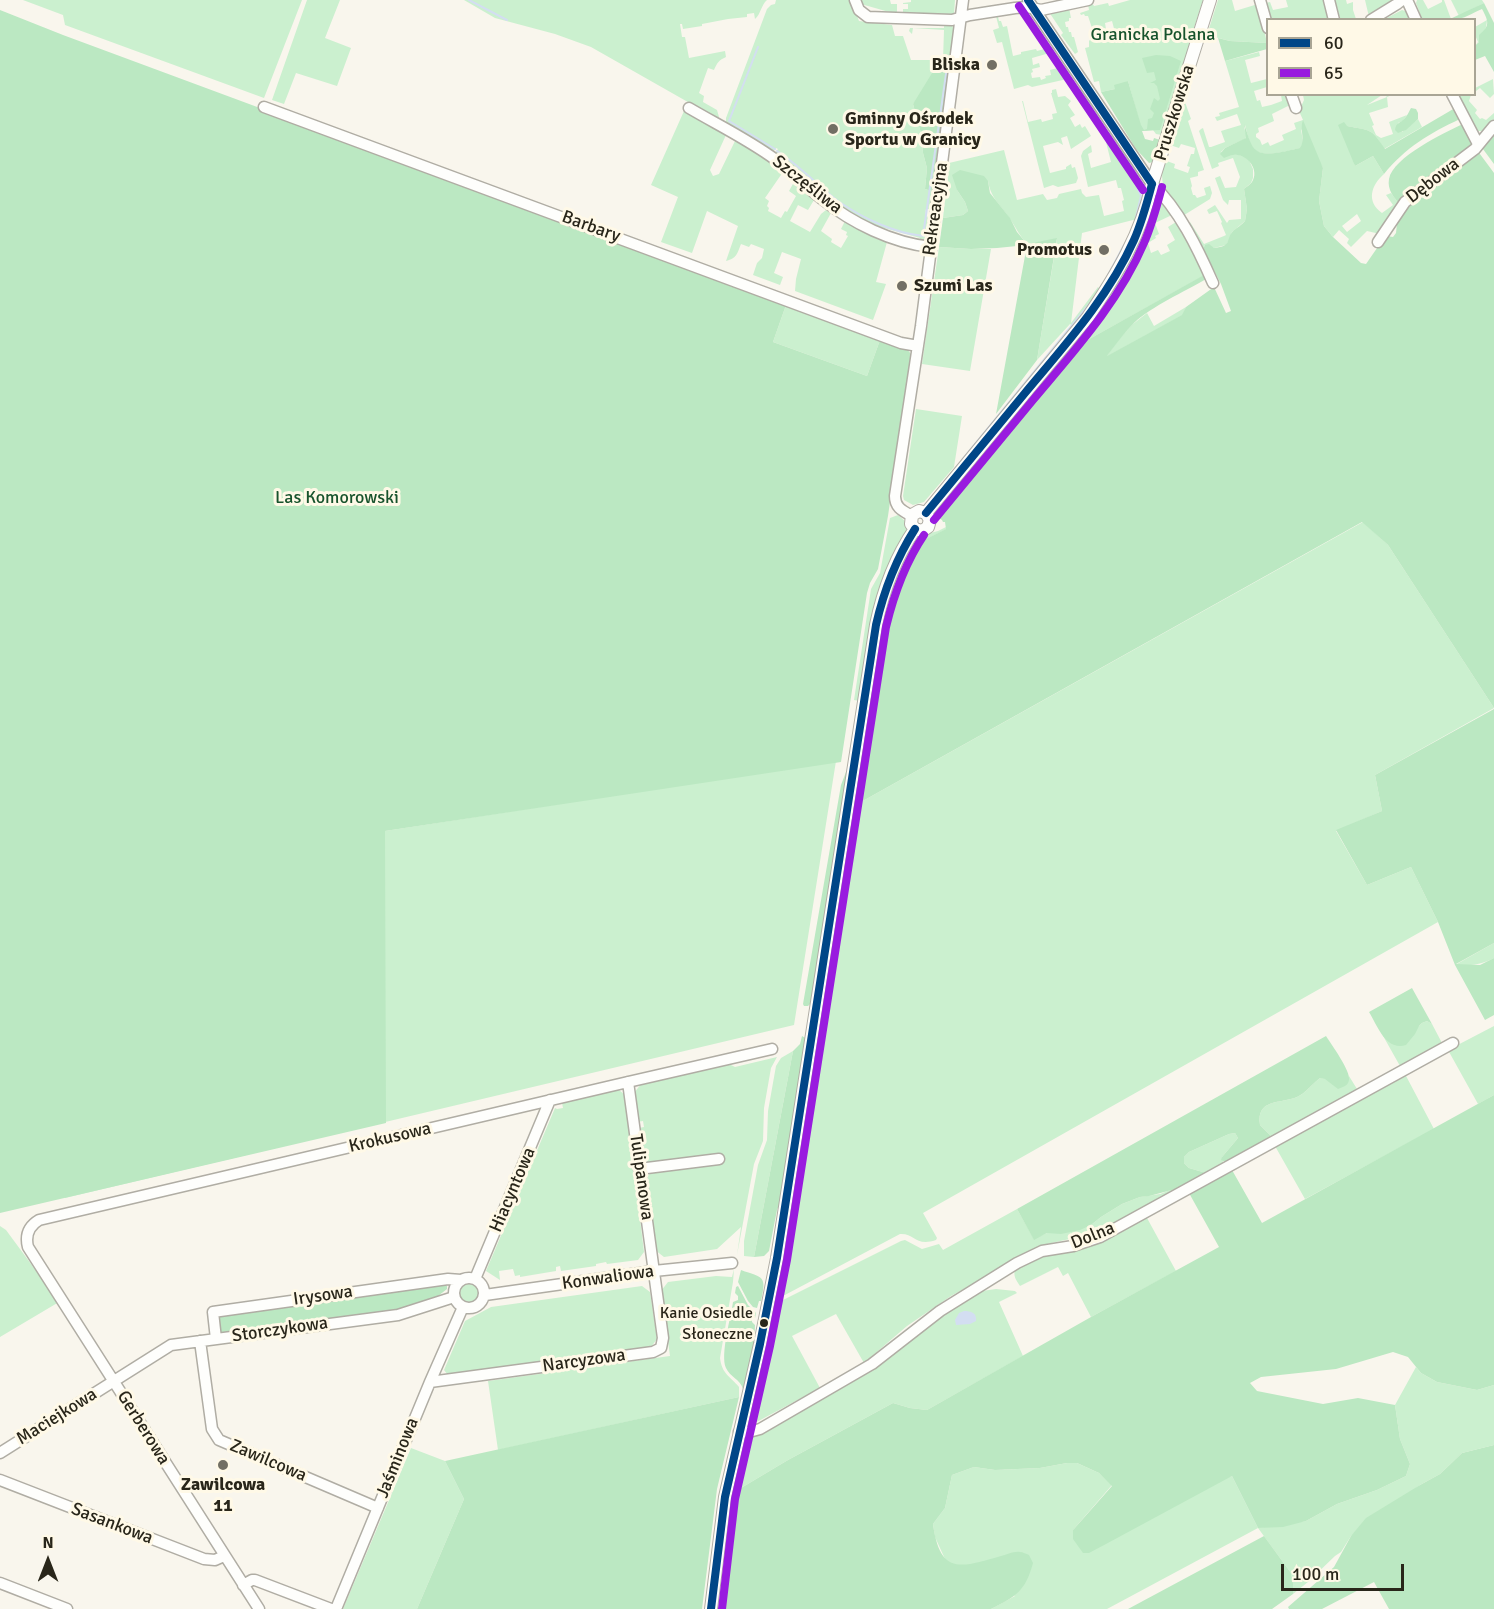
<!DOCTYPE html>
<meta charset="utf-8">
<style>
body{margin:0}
#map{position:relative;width:1494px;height:1609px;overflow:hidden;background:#f9f6ed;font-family:Signika,sans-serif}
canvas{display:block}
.legend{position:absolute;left:1266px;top:18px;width:210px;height:78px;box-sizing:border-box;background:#fff9e7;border:2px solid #a9a595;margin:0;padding:8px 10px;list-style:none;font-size:18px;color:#29261a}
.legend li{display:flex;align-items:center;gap:12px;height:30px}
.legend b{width:30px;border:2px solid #a9a595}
.north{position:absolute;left:18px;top:1531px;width:60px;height:60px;-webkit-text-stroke:4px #fff9e7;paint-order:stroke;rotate:0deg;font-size:16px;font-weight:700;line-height:24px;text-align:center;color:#29261a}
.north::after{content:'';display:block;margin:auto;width:21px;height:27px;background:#29261a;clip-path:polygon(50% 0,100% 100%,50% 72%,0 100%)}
.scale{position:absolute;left:1281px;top:1564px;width:123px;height:27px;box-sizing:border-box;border:3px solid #29261a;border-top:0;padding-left:8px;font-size:18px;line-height:21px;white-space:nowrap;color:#29261a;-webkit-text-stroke:4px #fff9e7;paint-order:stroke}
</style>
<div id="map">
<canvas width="1494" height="1609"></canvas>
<ul class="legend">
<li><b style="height:8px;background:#004687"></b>60</li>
<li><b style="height:8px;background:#991bdf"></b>65</li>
</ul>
<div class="north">N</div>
<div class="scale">100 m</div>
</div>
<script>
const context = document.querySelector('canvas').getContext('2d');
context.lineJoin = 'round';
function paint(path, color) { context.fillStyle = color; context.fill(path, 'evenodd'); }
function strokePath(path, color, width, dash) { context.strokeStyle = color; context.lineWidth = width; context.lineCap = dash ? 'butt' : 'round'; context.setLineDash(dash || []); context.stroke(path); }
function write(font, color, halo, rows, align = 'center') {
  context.font = font + ' Signika,sans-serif'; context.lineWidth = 6; context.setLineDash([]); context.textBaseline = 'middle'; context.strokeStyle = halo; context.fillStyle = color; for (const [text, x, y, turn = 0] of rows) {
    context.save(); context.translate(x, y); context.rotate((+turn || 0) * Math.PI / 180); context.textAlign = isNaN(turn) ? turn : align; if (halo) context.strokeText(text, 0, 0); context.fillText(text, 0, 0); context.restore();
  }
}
paint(new Path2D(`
 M23,0H302L264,98L65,25L63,15Z
 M307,0H340L325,38L351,48L337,86L296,73L284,104L272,100Z
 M464,0H767C761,5 761,14 755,19L754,13L747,14V17L728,19L702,24V26L683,29L682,24H680L682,37H685L689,58L725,51L726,57C719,60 717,63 714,70L708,68L699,93L704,96L703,102L717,110L719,117L716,118L591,47L555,34L495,18Z
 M776,0H851L859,21L892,25L895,36H903L911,60H943L944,30L913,28L912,34L909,31L910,28H944V22L951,23L954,30L950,64L913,104L922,137L923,153L927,168L925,189L932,191L930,209H926L925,216L929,217L926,239L920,241V238C904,233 886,229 870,224C838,212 801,175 775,153L778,149L776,148L773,152L726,124V118L767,9L771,5L775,4Z
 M860,0H890L891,4H897V12H889L861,4Z
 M911,0H955L954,14L903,13V9H908V4H903V3L911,2Z
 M1130,0H1203L1194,28L1193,29V34L1162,135L1156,134L1153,130L1142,131L1128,81L1115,89L1101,92L1099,81L1094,82L1085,48L1089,47V41L1093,36L1092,32L1093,31L1088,16H1085L1084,14L1081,15L1080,13L1089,10L1088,4L1092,3L1094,6L1108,3L1109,6ZM1112,21L1116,36L1109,38L1108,35L1104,36L1103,30L1106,29L1105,23Z
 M1218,0H1232L1235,11L1258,4L1267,43L1230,41L1207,35Z
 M1286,0H1324L1329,19H1271L1266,3L1270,2L1273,10L1288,7Z
 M1335,0H1346L1347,4L1353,2V10L1356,19H1340Z
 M1365,0H1394L1369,17Z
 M1417,0H1423L1428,9L1442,2V0H1444L1451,19H1422L1416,3Z
 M1451,0H1482L1484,3L1459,16Z
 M1069,8L1071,18H1069V21L1065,22L1066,27H1068L1069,32H1071L1072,37H1074L1078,52L1075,54L1061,35L1063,33L1049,12Z
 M1402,10L1408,12L1411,20H1383Z
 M1000,15L998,17L999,21H1001L1003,27L1007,26L1013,56L1021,54V52L1036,49L1037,51L1052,47L1056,55L1046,54L1032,58L1033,65L1039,63L1040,67L1032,69L1033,72L1031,73L1032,78L1040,77L1041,80L1046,78L1045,76L1051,75L1050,70L1065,66L1069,72L1067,79L1032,87L1028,85L1014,89L1002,42L997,43L993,30L999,28L996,16Z
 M1487,20C1487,28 1481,42 1475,46L1478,42L1475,35V27Z
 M1259,52L1260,56L1245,60L1251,83L1267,79V87L1254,91L1257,101L1260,100L1262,107L1271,105L1282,101L1281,95H1285L1290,105L1272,114L1274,121L1258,128L1259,132L1256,134V137L1260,140L1262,145L1268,142L1270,146L1284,140L1282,135L1296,129L1294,123L1303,120L1299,111L1304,100L1303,95H1382L1367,105L1387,97L1385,95H1392L1387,97L1388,107L1369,113L1374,125L1372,126L1376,135L1381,138L1393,134L1389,122L1407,115L1403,121L1398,123L1402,132L1418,119L1422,127L1384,149C1372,127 1369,131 1347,126L1355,166L1373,156L1384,174C1371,185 1366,202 1382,213L1393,205L1386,195L1391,193L1400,205L1380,234L1367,231L1351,247L1347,243L1349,239L1339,230L1333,237L1324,226L1319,201L1323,168L1301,129L1303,142L1301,148C1288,150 1263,160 1253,148C1249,143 1247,132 1245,125L1244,128L1247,136L1245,139L1225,148L1221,152L1245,156L1249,160L1253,169V178L1251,183L1244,189L1247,209L1245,221L1232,232L1229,241L1226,245L1214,248L1205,245L1203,249L1189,225L1190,222L1204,244L1224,236L1226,235L1221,223L1222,222L1217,211L1209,214L1207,210L1215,205L1227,223L1229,220L1241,219V200H1229L1228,205L1223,200L1215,178L1220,176L1225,188L1236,187L1240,177L1233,158L1218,163L1219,166L1212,169L1199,131L1201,129L1203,128L1209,147H1211L1225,142L1221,131L1241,125L1237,114L1217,121L1215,117L1220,116L1219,113L1239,107L1225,61ZM1357,214L1361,221L1347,232L1342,226Z
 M1493,79L1494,94L1490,98L1480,88L1476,91H1475V88Z
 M1071,86L1081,89L1101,118L1094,122L1079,98L1081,94L1074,91Z
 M1056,89L1058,97L1065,96L1071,101L1068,105L1075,115L1070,118L1075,127L1080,124L1082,128L1085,126L1091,136L1071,149L1067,136L1061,138L1063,145L1058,142L1043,146L1050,173L1066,169V167L1071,164L1072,168L1075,167L1078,178L1076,183L1058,187L1053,185L1044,188L1022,101H1023L1028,122L1041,119L1042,122L1053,119L1052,114L1057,113L1051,93H1052V90Z
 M1461,95H1471L1469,101L1477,110L1475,113L1480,119L1482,118L1486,120L1494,113V119L1484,131H1478L1459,96Z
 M1185,102L1191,119L1188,121L1204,170L1198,172V176L1190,178L1192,186L1191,188L1193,195H1195L1197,198L1206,195L1204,188L1210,186L1212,193L1210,199L1181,217C1167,196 1158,186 1164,160L1175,164L1174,168L1188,173L1190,167L1187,166L1191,154H1194L1195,148L1181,144L1179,148L1170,145Z
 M684,111L726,135L710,170L713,176L719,174L735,141L766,159L783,172L765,198L769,201L767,206L769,208L768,211L781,218L785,211L787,212L796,196L789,191L794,182L814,200L808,210L798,205L790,221L810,232L821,214L826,210L831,213L821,231L832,239L831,242L841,248L848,236L846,235L847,232L841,229L845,221L877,239L887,242L876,282L886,284L873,320L795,291L796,279L801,259L782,252L774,273L783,277L780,285L753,275L757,263L762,258L764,249L751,244L749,247L741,244C737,254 737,258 726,261L738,226L707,211L692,253L661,242L678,197L651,185Z
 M1113,132L1135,164L1133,166L1139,175L1138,186L1142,198L1141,204L1143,205L1137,221L1133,220L1082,233L1071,323L1098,287L1101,291L1074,327L1070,324L1037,360L1057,239L1027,244C1020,236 1016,228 1010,219C1001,205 991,199 988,181L957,190L965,202L968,211L963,215L943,218L949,163L1004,150L1017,200L1043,194L1047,200L1057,198L1059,194L1081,189L1082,193L1086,197L1099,195L1104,216L1124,211L1122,201L1124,200L1121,188H1118L1116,180L1088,187L1081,156L1083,151L1091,145L1092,152L1088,154L1091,168L1111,162L1104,134Z
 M1160,199L1172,215L1155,223L1159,234L1155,236L1156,238L1148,243L1151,253L1158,250L1161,255L1170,251L1167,245L1175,240L1168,227L1176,222L1194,251L1205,275L1075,347L1032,397L1029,395L1083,329L1150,207L1153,208L1155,201Z
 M939,247L971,249H991L970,371L922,364Z
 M786,305L880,340L867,376L773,342Z
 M1186,307L1183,315L1106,357L1119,339L1133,324L1147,313L1154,326Z
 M916,409L962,416L954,467L924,502L913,505L904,500L903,496Z
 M898,515L905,521L907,531L860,701L854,700L871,589L880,573L890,518Z
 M1363,522L1388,545L1494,708L1375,775L1382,811L1336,831L1367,885L1411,867L1438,922L923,1213L937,1238L936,1240C915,1247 915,1233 900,1234L783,1296L861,802Z
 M946,527L947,529L912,546L893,584L885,631L880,630L893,584L902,560L912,542L919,536L938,531Z
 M836,761L794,1025L65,1198L0,960L385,1030V831Z
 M1494,943V958C1481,965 1469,966 1455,965Z
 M1427,1021L1432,1024L1442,1043L1400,1066L1382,1034L1386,1037L1419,1026L1422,1023Z
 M1494,1026V1095L1478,1104L1448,1050Z
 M793,1051L754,1257L744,1256V1241L758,1165L767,1140L768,1111L776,1066L781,1058Z
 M777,1057L771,1068L764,1108L763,1141L754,1164L737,1255L741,1227L717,1249L664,1257L655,1250L646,1178L652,1171L722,1162V1154L650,1164L643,1159L639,1128L644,1127L643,1121L637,1122L634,1093L641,1084L727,1063L735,1067Z
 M1405,1074L1434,1129L1305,1199L1275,1146Z
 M1349,1076L1357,1089L1272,1137L1260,1125C1256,1098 1281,1104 1297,1097C1306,1093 1312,1084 1320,1078L1349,1080Z
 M619,1090L625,1095L644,1252L638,1260L607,1264L606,1262L596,1264V1266L561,1271L560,1266L556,1267V1271L520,1277V1275L515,1276L513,1269L499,1271L500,1280L486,1271L555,1108L557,1109L563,1108L562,1103Z
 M1235,1133L1238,1138L1222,1157L1223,1162H1225L1206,1173L1189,1168L1184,1163V1157L1189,1152L1229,1134Z
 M1178,1187H1183L1097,1233L1047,1244L1038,1248L951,1296L907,1326L864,1363L836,1314L792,1336L820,1388L751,1425V1422L779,1302L901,1241L905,1240L922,1249L939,1244L943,1250L1017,1209L1034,1239L1047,1233L1091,1225L1101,1217L1122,1204L1140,1197L1160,1194Z
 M1147,1218L1176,1271L1091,1317L1068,1273L1063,1276L1058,1267L1020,1286C1016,1280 1013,1276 1015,1269L1040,1256L1101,1242Z
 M0,1226L6,1230L59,1302L0,1337Z
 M734,1269L733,1282L720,1358C722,1374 729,1375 739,1387V1397L498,1450L488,1381L670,1356L661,1291L668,1282L716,1276L732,1277Z
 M459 1294a10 10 0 1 1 20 0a10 10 0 1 1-20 0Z
 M642,1286L650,1292L657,1339L651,1347L448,1375L444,1370L465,1321L491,1307Z
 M996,1289L1015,1291L1017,1293L999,1302L1023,1356L927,1410L910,1408L893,1403L788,1460L736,1491L747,1437L827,1394L951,1308L982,1291Z
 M1416,1367L1421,1373L1437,1382L1477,1390L1494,1385V1445L1462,1453L1440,1474L1420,1485L1351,1536L1341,1552L1335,1556L1308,1582L1293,1594V1583L1291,1573L1258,1528L1107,1609H991L1015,1596L970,1565H951L945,1559L935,1537L933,1524L945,1508L952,1475L974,1467L995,1470L1040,1468L1067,1463H1077L1099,1473L1112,1485L1073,1530L1232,1476L1258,1528L1306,1521L1337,1504L1377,1490L1406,1476L1410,1464L1400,1439L1395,1405Z
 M411,1448L445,1461L464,1499L417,1609H343Z`), '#cbf0cf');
paint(new Path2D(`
 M1484,3L1494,23V72L1485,56L1475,60V46L1479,42V35C1490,26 1489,22 1482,9C1470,14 1464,20 1450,19Z
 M0,10L63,35L268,111L786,305L773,342L867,376L880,340L907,349L911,354L888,516L878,569L870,583L867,593L841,762L385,831L386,1123L0,1213Z
 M1218,38L1230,41L1267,43V49L1225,61Z
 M1156,55L1170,56L1181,61L1160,130L1142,131L1145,139L1153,141L1154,138L1160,140L1153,162L1149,163L1136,149L1101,92L1115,89L1114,85L1128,81L1141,125L1144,130L1147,129L1148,119L1152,118L1154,113L1150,109L1154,98L1158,101L1160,99L1157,86L1154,83H1150L1156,80L1154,72L1147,73L1142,58Z
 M950,64L932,191L925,189L927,168L923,153L922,137L913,104L937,65Z
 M1411,108L1416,109L1418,113V119L1406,130L1398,133L1395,130C1396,122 1400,124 1405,118C1408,115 1409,111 1411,108Z
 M1455,108L1460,119C1430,133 1405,148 1384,174L1373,156L1355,166L1338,125L1344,122L1347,126C1370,131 1371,127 1385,149Z
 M1303,120L1323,168L1319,201L1324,226L1333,237L1361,263L1366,264L1384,238L1387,236L1393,237L1396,233L1398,214L1477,150L1494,173V708L1388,545L1362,522L861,802L893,584L912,546L946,529L945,522H943L942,520L937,517L942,505L940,504L964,473L1075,347L1204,275L1206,279C1184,292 1152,306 1134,323C1124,333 1116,344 1107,356L1182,315L1186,307L1214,287L1226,313L1231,311L1221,284L1203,249L1205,245L1209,244L1214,248C1233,246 1225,240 1233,231C1236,228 1242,225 1245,221L1247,209L1244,189C1245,188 1251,184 1252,182C1260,170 1247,153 1233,155C1230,155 1227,157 1224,158L1220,154L1225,148L1246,138L1244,124C1247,131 1249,141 1253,147C1262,160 1288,150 1300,148C1306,140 1299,129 1303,120Z
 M1463,124L1474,147L1400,205C1394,197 1387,190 1389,179C1393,157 1444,133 1463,124Z
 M1494,130V164L1480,145Z
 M960,170L984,176L988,181L990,193L1010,218L1017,232L1027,244L1057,238L1037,360L996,414L1027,245L997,248L971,249L939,247L943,218L963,215L968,211L965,202L957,190L952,175Z
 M1494,709V943L1456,964L1480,965L1494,958V1015L1485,1020L1455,965L1438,922L1411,867L1367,885L1336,830L1382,811L1375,775Z
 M846,772L850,783L813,1003H811L808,1006H804L803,1004L841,785Z
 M1412,988L1432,1024L1427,1021L1422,1023L1419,1026L1415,1034L1406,1045C1386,1051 1378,1027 1369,1012Z
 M802,1036L807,1039L783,1195L777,1210L769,1251L764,1256L754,1257L793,1051L800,1044Z
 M1326,1036C1331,1044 1351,1071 1349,1080C1348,1086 1343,1087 1338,1089L1325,1079L1320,1078C1312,1084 1306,1093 1297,1097C1281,1104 1256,1098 1260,1125L1272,1137L1225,1162L1221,1160L1222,1157L1238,1138L1235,1133L1229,1134L1189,1152L1184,1157V1163L1189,1168L1206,1173L1183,1187L1149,1196L1140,1197L1122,1204L1101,1217L1091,1225L1080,1230L1061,1234L1047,1233L1034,1240L1017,1209Z
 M1494,1095V1385L1477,1390L1437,1382L1421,1373L1408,1357L1393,1352L1336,1369L1261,1377L1250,1383L1257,1391L1323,1404L1358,1398L1395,1405L1400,1439L1410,1464L1406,1476L1377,1490L1337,1504L1306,1521L1283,1527L1258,1528L1232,1476L1106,1544L1089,1553H1083L1073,1539V1530L1112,1486L1099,1473L1077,1463H1067L1040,1468L995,1470L974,1467L952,1475L945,1508L933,1524C940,1575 960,1568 1001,1556C1006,1555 1014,1551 1020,1552C1023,1552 1026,1554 1029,1555L1033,1563C1025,1592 1016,1596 991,1609H720L736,1491L788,1460L893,1403L910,1408L927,1410L1091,1317L1219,1247L1189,1193L1232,1170L1262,1223Z
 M741,1270C763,1278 767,1275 761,1301H759L757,1308L753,1307L748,1301L738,1282Z
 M444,1283L447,1286V1289L433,1300L400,1310L222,1335L218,1331L216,1315Z
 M738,1286L748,1305L756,1313L755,1318H752V1322L755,1325L754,1347L743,1389C740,1379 730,1377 726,1368C720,1355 731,1317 733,1302L738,1300V1296L735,1293L736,1287Z
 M739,1397L717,1489L702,1609H417L464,1499L445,1461Z
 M1494,1445V1609H1389L1374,1582L1322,1609H1289L1288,1607L1334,1567L1351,1536L1366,1518L1420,1485L1440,1474L1462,1453Z
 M1264,1536L1291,1573L1293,1583V1594L1272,1609H1128Z`), '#bbe8c2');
paint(new Path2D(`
 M964,1311C971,1311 977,1313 976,1321L970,1324L956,1325L955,1320L959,1313Z`), '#d3def1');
strokePath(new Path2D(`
 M469,0L507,20
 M758,47L729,121L775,149
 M777,151C799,165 817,185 838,201C862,218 894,233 923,236L947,67
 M1132,166L1137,173V187L1141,196L1136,217
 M1107,277L1124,245
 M1095,317L1112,293
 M962,460L1091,302
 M964,477L1084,331`), '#d3def1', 2);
const minor = new Path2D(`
 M855,0L859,10L868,17L952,20L970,15L1015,8L1027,7L1041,10L1088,0
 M1028,0L1152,184C1179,209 1198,249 1213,283
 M1260,0L1268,28
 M1329,0L1334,20
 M1407,0L1416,20
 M1371,20L1397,4L1402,0
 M1291,94L1296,108
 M1452,94L1478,144
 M264,107L901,343L918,346
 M689,108C718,125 749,140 776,160C793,172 806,187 822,199C852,223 892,243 931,247
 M1378,242L1405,202L1475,149L1494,126
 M912,516C903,511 895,508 895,496L921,326L963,0
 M639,1169L719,1159
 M454 1293a15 15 0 1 1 30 0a15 15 0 1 1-30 0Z
 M475,1279L550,1100
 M485,1295L654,1271L732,1263
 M216,1339L213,1312L448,1279L461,1280
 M200,1341L212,1429L219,1440L378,1508
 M430,1382L653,1352L661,1348L663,1338L628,1082
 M739,1432H749L760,1429L872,1364L940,1311L1017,1263L1042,1251L1073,1246L1100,1237L1453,1043
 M0,1453L171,1345L398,1315L454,1297
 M0,1480L204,1559L215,1560L224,1556
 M0,1583L67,1609
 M243,1585L252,1580H255L331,1609
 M259,1609L28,1247C25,1235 29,1226 39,1220L628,1082L772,1049
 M336,1609L430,1382L463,1307`);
const tertiary = new Path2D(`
 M926,513L1088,317C1116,276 1142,233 1152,184L1210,0
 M915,529L911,524L912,515L919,511L926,513
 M915,529L922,531L928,527L930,520L926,513
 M711,1609L725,1497L760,1344L777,1258L876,625C883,591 895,558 915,529`);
strokePath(minor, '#b0ada4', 13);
strokePath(tertiary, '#b0ada4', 14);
strokePath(minor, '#fefefc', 10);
strokePath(tertiary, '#fefefc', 12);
strokePath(new Path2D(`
 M1028,0L1152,184
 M926,513C959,473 992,433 1025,393C1065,345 1108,298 1134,240C1142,222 1147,203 1152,184
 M711,1609L725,1497L760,1344L777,1258L876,625C884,590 896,559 915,529`), '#004687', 8);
strokePath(new Path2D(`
 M1019,6L1143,190
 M934,520C967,480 1000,440 1033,400C1074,351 1119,302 1144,243C1152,225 1157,206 1162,187
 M722,1609L735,1499L770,1346L787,1260L886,627C894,594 905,563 924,535`), '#991bdf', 8);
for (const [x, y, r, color] of [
 [992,65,6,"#726f64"],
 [833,129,6,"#726f64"],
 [1104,250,6,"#726f64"],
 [902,286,6,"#726f64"],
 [764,1323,5,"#29261a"],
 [223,1465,6,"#726f64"]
]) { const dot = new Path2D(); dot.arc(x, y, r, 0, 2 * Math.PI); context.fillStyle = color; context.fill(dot); strokePath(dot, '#fff9e7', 2); }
write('16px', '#29261a', '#fff9e7', [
 ["Kanie Osiedle",753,1314],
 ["Słoneczne",753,1335]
], 'right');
write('18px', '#17532c', '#fff9e7', [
 ["Granicka Polana",1153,35],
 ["Las Komorowski",337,498]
]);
write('bold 18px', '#29261a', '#fff9e7', [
 ["Bliska",980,65],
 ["Gminny Ośrodek",845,119,"left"],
 ["Sportu w Granicy",845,140,"left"],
 ["Promotus",1092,250],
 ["Szumi Las",914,286,"left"],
 ["Zawilcowa",223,1485,"center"],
 ["11",223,1506,"center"]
], 'right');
write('18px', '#29261a', '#fff9e7', [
 ["Pruszkowska",1175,113,-73],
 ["Dębowa",1433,181,-38],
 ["Szczęśliwa",807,185,38],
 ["Rekreacyjna",936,209,-82],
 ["Barbary",591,227,20],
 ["Krokusowa",390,1138,-13],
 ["Tulipanowa",641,1177,82],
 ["Hiacyntowa",513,1190,-67],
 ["Dolna",1093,1236,-22],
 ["Konwaliowa",608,1278,-8],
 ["Irysowa",323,1296,-8],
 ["Storczykowa",280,1330,-8],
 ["Narcyzowa",584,1361,-8],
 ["Maciejkowa",57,1417,-32],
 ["Gerberowa",143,1428,58],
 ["Jaśminowa",398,1458,-68],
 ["Zawilcowa",268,1461,23],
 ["Sasankowa",112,1524,21]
]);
</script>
